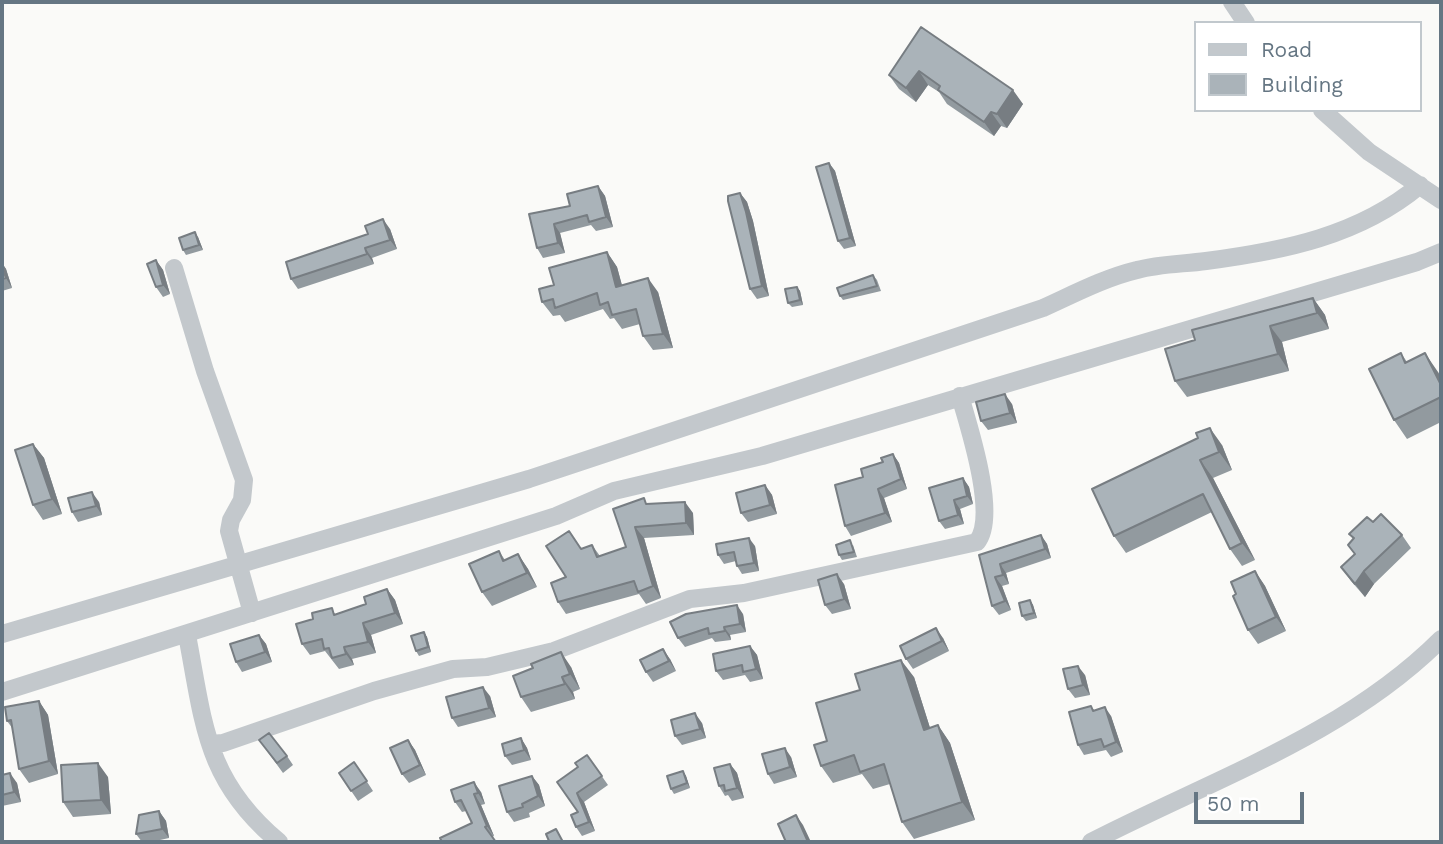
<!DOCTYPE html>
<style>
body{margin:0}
#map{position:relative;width:1443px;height:844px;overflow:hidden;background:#fafaf8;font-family:"Work Sans",sans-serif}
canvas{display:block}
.frame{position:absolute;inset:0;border:4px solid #657683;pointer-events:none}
.legend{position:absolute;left:1194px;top:21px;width:228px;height:91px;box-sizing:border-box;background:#fff;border:2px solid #c1c8cd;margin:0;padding:9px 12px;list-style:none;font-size:21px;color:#657683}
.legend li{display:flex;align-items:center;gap:14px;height:35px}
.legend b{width:35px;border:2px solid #c1c8cd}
.scale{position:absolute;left:1194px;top:792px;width:110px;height:32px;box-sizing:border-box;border:4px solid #657683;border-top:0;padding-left:9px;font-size:21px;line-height:24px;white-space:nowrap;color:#657683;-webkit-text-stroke:5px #fff;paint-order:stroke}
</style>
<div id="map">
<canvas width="1443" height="844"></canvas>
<div class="frame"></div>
<ul class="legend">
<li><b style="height:9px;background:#c3c8cc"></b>Road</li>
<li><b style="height:19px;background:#aab3b9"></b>Building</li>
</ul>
<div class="scale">50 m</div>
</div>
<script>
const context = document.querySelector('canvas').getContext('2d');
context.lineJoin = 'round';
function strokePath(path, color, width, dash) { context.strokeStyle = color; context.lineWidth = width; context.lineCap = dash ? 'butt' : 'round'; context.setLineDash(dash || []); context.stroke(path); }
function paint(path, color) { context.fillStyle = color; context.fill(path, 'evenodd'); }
strokePath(new Path2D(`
 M1232,2L1246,23
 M1322,110L1369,152L1441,200
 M174,268L205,371L244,480L242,500L231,520L229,531L252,613
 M2,634L529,479L1043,308C1074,294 1104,278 1137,270C1159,264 1184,264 1206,261C1283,251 1359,236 1420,185
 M187,635C204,724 205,780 279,842
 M2,692L556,516L614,491L762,456L1417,262L1441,252
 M210,744L223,743L374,691L453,669L487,667L554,651L690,599L744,593L977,542C998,516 969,427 960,396
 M1091,842C1209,781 1345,735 1441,639`), '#c3c8cc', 18);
paint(new Path2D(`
 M921,27L1023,104L1007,128L1001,126L994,136L947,104L939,92L928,85L916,102L899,89L889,75Z
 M829,163L835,171L856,246L844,249L838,241Z
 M598,186L605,196L613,227L596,231L591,225L560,233L565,253L543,258L537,248L529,214L570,206Z
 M740,193L747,202L753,221L769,296L757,299L750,289Z
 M390,229L397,249L372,258L374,264L298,289L291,279Z
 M198,237L203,250L186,255L183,250Z
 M607,252L617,267L622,285L658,292L673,348L653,350L643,336L640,324L622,329L614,318L610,319L603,309L565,322L560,315L553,316L542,302L554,285Z
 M156,260L163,270L170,294L163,297L156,287Z
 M2,263L6,269L12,288L2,291Z
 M873,275L877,280L881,291L843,300L840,296Z
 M797,287L800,291L803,305L792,307L788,303Z
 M1313,298L1325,315L1329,329L1282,342L1289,371L1187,397L1175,381L1195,340Z
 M1401,353L1407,362L1438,372L1441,378V422L1407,439L1394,420Z
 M1012,404L1017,423L988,430L981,421Z
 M33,444L44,458L62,514L43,520L33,505Z
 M1222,445L1232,470L1213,478L1255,560L1242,566L1230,549L1212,512L1126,553L1114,536L1092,489Z
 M893,454L899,463L907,489L884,498L892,522L851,536L845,526L863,477Z
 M963,478L969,487L973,504L960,509L964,524L945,529L939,521Z
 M765,485L772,495L777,514L748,522L741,513Z
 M99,502L102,515L78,522L72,512Z
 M648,504L693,513L694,535L644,538L661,598L646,604L639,594L566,614L558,602L566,577L581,549L592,545L600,556L626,547L613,509Z
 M1373,522L1402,535L1411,548L1374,584L1365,597L1351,581L1341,567L1355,555L1348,545L1353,539L1349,534Z
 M1041,535L1047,544L1051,558L1006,573L1009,584L1002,586L1011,610L999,615L992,606L979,555Z
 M853,545L857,557L842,560L839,555Z
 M755,546L759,571L742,574L737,566L736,561L724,564L718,555Z
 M499,551L505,560L518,554L528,569L537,587L492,606L482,592Z
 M1255,571L1265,586L1286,631L1258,644L1248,630L1236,594Z
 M844,584L851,609L832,614L825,605Z
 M387,589L395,600L403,624L371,635L376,653L352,659L354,665L339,669L325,651L310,655L302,644L336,614L366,604Z
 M1030,600L1033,605L1037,618L1026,621L1022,616Z
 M743,614L746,632L730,635L731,640L715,642L712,638L685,647L678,638Z
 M424,632L427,637L431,652L419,656L416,651Z
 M259,635L266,644L272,662L242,672L236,662Z
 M943,638L949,651L913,669L906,659Z
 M750,646L757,655L763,679L750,682L745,675L723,680L716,671Z
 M670,659L676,671L653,682L646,672Z
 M571,667L580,689L573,692L575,699L531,712L521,697Z
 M1085,675L1090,695L1075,698L1068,689Z
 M914,677L930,728L938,725L950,743L975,820L914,839L902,822L890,784L873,789L862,774L833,783L821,766L827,741Z
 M490,696L496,717L458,727L452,718Z
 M39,701L48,715L58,774L29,783L19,769L13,729L7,721Z
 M1091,706L1094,710L1111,716L1123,752L1111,757L1106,750L1084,755L1078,745Z
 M702,723L706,738L682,745L675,736Z
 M521,738L527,748L531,760L512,765L505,756Z
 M259,740L287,756L293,765L283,773Z
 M408,740L415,750L426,775L409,783L402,774Z
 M587,755L608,785L584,802L595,831L582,836L576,827L578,812V767Z
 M791,757L797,777L774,784L768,774Z
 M354,762L373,791L358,801L339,773Z
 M730,764L737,773L744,798L732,801L728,795L725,796L719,786Z
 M683,771L686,776L690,788L674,794L671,789Z
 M2,775L17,783L21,802L2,806Z
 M532,776L539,785L545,806L529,813L530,817L514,822L507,812Z
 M108,777L111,814L73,817L63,802Z
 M481,792L485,804L481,805L494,836L492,837L472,823L466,811L462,812L455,802Z
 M159,811L166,821L169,838L151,842H142L136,834Z`), '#929a9f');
paint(new Path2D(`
 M919,71L928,85L916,102L906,88Z
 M1013,90L1023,104L1007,128L997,114Z
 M991,112L1001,126L994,136L984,122Z
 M829,163L835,171L856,246L850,238Z
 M598,186L605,196L613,227L606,217Z
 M740,193L747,202L753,221L769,296L762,286Z
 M383,219L390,229L397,249L390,240Z
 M554,224L560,233L565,253L558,243Z
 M195,232L198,237L203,250L199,245Z
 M365,248L372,258L374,264L367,254Z
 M607,252L617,267L626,301L616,287Z
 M156,260L163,270L170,294L163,285Z
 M2,263L6,269L12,288L6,278L2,267Z
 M648,278L658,292L673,348L663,334Z
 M797,287L800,291L803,305L800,300Z
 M1313,298L1325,315L1329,329L1317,313Z
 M1270,326L1282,342L1289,371L1278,354Z
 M1425,353L1438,372L1441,378V385Z
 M1005,394L1012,404L1017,423L1010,413Z
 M1210,428L1222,445L1232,470L1219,452Z
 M33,444L44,458L62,514L52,499Z
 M893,454L899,463L907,489L901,479Z
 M1200,460L1213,478L1255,560L1242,543Z
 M963,478L969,487L973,504L967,496Z
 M765,485L772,495L777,514L770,505Z
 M878,489L884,498L892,522L885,513Z
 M92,492L99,502L102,515L96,506Z
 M954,500L960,509L964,524L958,515Z
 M685,502L693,513L694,535L686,523Z
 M635,527L644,538L661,598L653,586Z
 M1041,535L1047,544L1051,558L1045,549Z
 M749,538L755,546L759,571L754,563Z
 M518,554L528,569L537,587L527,573Z
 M1000,564L1006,573L1009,584L1003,575Z
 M1255,571L1265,586L1286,631L1276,617Z
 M1364,571L1374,584L1365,597L1355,584Z
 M837,574L844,584L851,609L844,599Z
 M995,577L1002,586L1011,610L1005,601Z
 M387,589L395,600L403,624L395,613Z
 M1030,600L1033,605L1037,618L1034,613Z
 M737,605L743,614L746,632L740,624Z
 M363,623L371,635L376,653L368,642Z
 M724,627L730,635L731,640L725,631Z
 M936,628L943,638L949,651L942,641Z
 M424,632L427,637L431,652L428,647Z
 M259,635L266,644L272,662L265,652Z
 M750,646L757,655L763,679L756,669Z
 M344,647L352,659L354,665L346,654Z
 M663,649L670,659L676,671L669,661Z
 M561,652L571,667L580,689L570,674Z
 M901,660L914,677L936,747L924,730Z
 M1078,666L1085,675L1090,695L1083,685Z
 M562,677L573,692L575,699L565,684Z
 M483,687L490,696L496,717L489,708Z
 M39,701L48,715L58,774L49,761Z
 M1105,707L1111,716L1123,752L1116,742Z
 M695,713L702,723L706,738L700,729Z
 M938,725L950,743L975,820L962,802Z
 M521,738L527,748L531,760L524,750Z
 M408,740L415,750L426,775L420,765Z
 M785,748L791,757L797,777L790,767Z
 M98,763L108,777L111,814L101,800Z
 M730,764L737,773L744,798L737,788Z
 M683,771L686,776L690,788L687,783Z
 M10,773L17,783L21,802L14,792Z
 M532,776L539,785L545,806L538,796Z
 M474,782L481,792L485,804L478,793Z
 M577,793L584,802L595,831L589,822Z
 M474,794L481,805L494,836L487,826Z
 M159,811L166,821L169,838L162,829Z
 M796,815L803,825L811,842H808Z`), '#777d82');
const building = new Path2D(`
 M921,27L1013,90L997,114L991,112L984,122L938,90L940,86L919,71L906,88L889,75Z
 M829,163L850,238L838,241L816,167Z
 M598,186L606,217L589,222L587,215L554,224L558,243L537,248L529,214L570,206L567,194Z
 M740,193L746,212L762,286L750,289L728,201V196Z
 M383,219L390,240L365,248L367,254L291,279L286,262L368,234L365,226Z
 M195,232L199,245L183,250L179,238Z
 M607,252L616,287L648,278L663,334L643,336L636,309L612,315L608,302L600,305L597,293L555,308L553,299L542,302L539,289L554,285L549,268Z
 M156,260L163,285L156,287L147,264Z
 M2,267L6,278L2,279Z
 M873,275L877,286L840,296L837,288Z
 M797,287L800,300L788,303L785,289Z
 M1313,298L1317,313L1270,326L1278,354L1175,381L1165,349L1195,340L1192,330Z
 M1401,353L1405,363L1425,353L1441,385V397L1394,420L1369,369Z
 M1005,394L1010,413L981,421L976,402Z
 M1210,428L1219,452L1200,460L1242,543L1230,549L1203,494L1114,536L1092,489L1198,438L1196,433Z
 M33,444L52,499L33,505L15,450Z
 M893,454L901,479L878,489L885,513L845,526L835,485L863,477L861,469L883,462L881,458Z
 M963,478L967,496L954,500L958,515L939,521L929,488Z
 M765,485L770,505L741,513L736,493Z
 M92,492L96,506L72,512L68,498Z
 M644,498L646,504L685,502L686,523L635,527L653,586L638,592L634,581L558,602L551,583L566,577L546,546L569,531L581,549L592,545L597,557L626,547L613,509Z
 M1381,514L1402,535L1364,571L1355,584L1341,567L1355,554L1348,545L1354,538L1349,534L1367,517L1373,522Z
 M1041,535L1045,549L1000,564L1003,575L995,577L1005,601L992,606L979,555Z
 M749,538L754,563L737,566L734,552L718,555L716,544Z
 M850,540L854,552L839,555L836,545Z
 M499,551L503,561L518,554L527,573L482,592L469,564Z
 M1255,571L1276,617L1248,630L1233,596L1236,594L1231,582Z
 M837,574L844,599L825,605L818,580Z
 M387,589L395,613L363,623L368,642L344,647L346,654L332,658L329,648L324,649L322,639L302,644L296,624L313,619L312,613L332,608L334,615L366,604L364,597Z
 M1030,600L1034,613L1022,616L1019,603Z
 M737,605L740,624L724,627L725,631L709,634L708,628L678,638L670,622L686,614Z
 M936,628L942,641L906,659L900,646Z
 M424,632L428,647L416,651L411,636Z
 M259,635L265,652L236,662L230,644Z
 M750,646L756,669L743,672L742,665L716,671L713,654Z
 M663,649L669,661L646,672L640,660Z
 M561,652L570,674L562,677L565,684L521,697L513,676L533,668L531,664Z
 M901,660L924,730L938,725L962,802L902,822L884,764L860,772L854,755L821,766L814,745L827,741L816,703L860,690L855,674Z
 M1078,666L1083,685L1068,689L1063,669Z
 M483,687L489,708L452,718L446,697Z
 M39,701L49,761L19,769L11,720L7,721L5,707Z
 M1091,706L1093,711L1105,707L1116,742L1104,747L1101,739L1078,745L1069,712Z
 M695,713L700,729L675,736L671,720Z
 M269,733L287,756L277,763L259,740Z
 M521,738L524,750L505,756L502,744Z
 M408,740L420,765L402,774L390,748Z
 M785,748L790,767L768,774L762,754Z
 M587,755L602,776L577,793L589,822L576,827L571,815L578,812L557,782L578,767L575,763Z
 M354,762L367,781L351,791L339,773Z
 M98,763L101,800L63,802L61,765Z
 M730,764L737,788L725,791L724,785L719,786L714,768Z
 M683,771L687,783L671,789L667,776Z
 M10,773L14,792L2,795V775Z
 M532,776L538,796L522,804L523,807L507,812L499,786Z
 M474,782L478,793L474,794L487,826L485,827L496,842H442L440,838L472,823L461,800L455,802L451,790Z
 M159,811L162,829L136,834L139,815Z
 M796,815L808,842H786L778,824Z
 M556,829L563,842H546L549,841L546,834Z`);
paint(building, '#aab3b9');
strokePath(building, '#777d82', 2);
</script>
